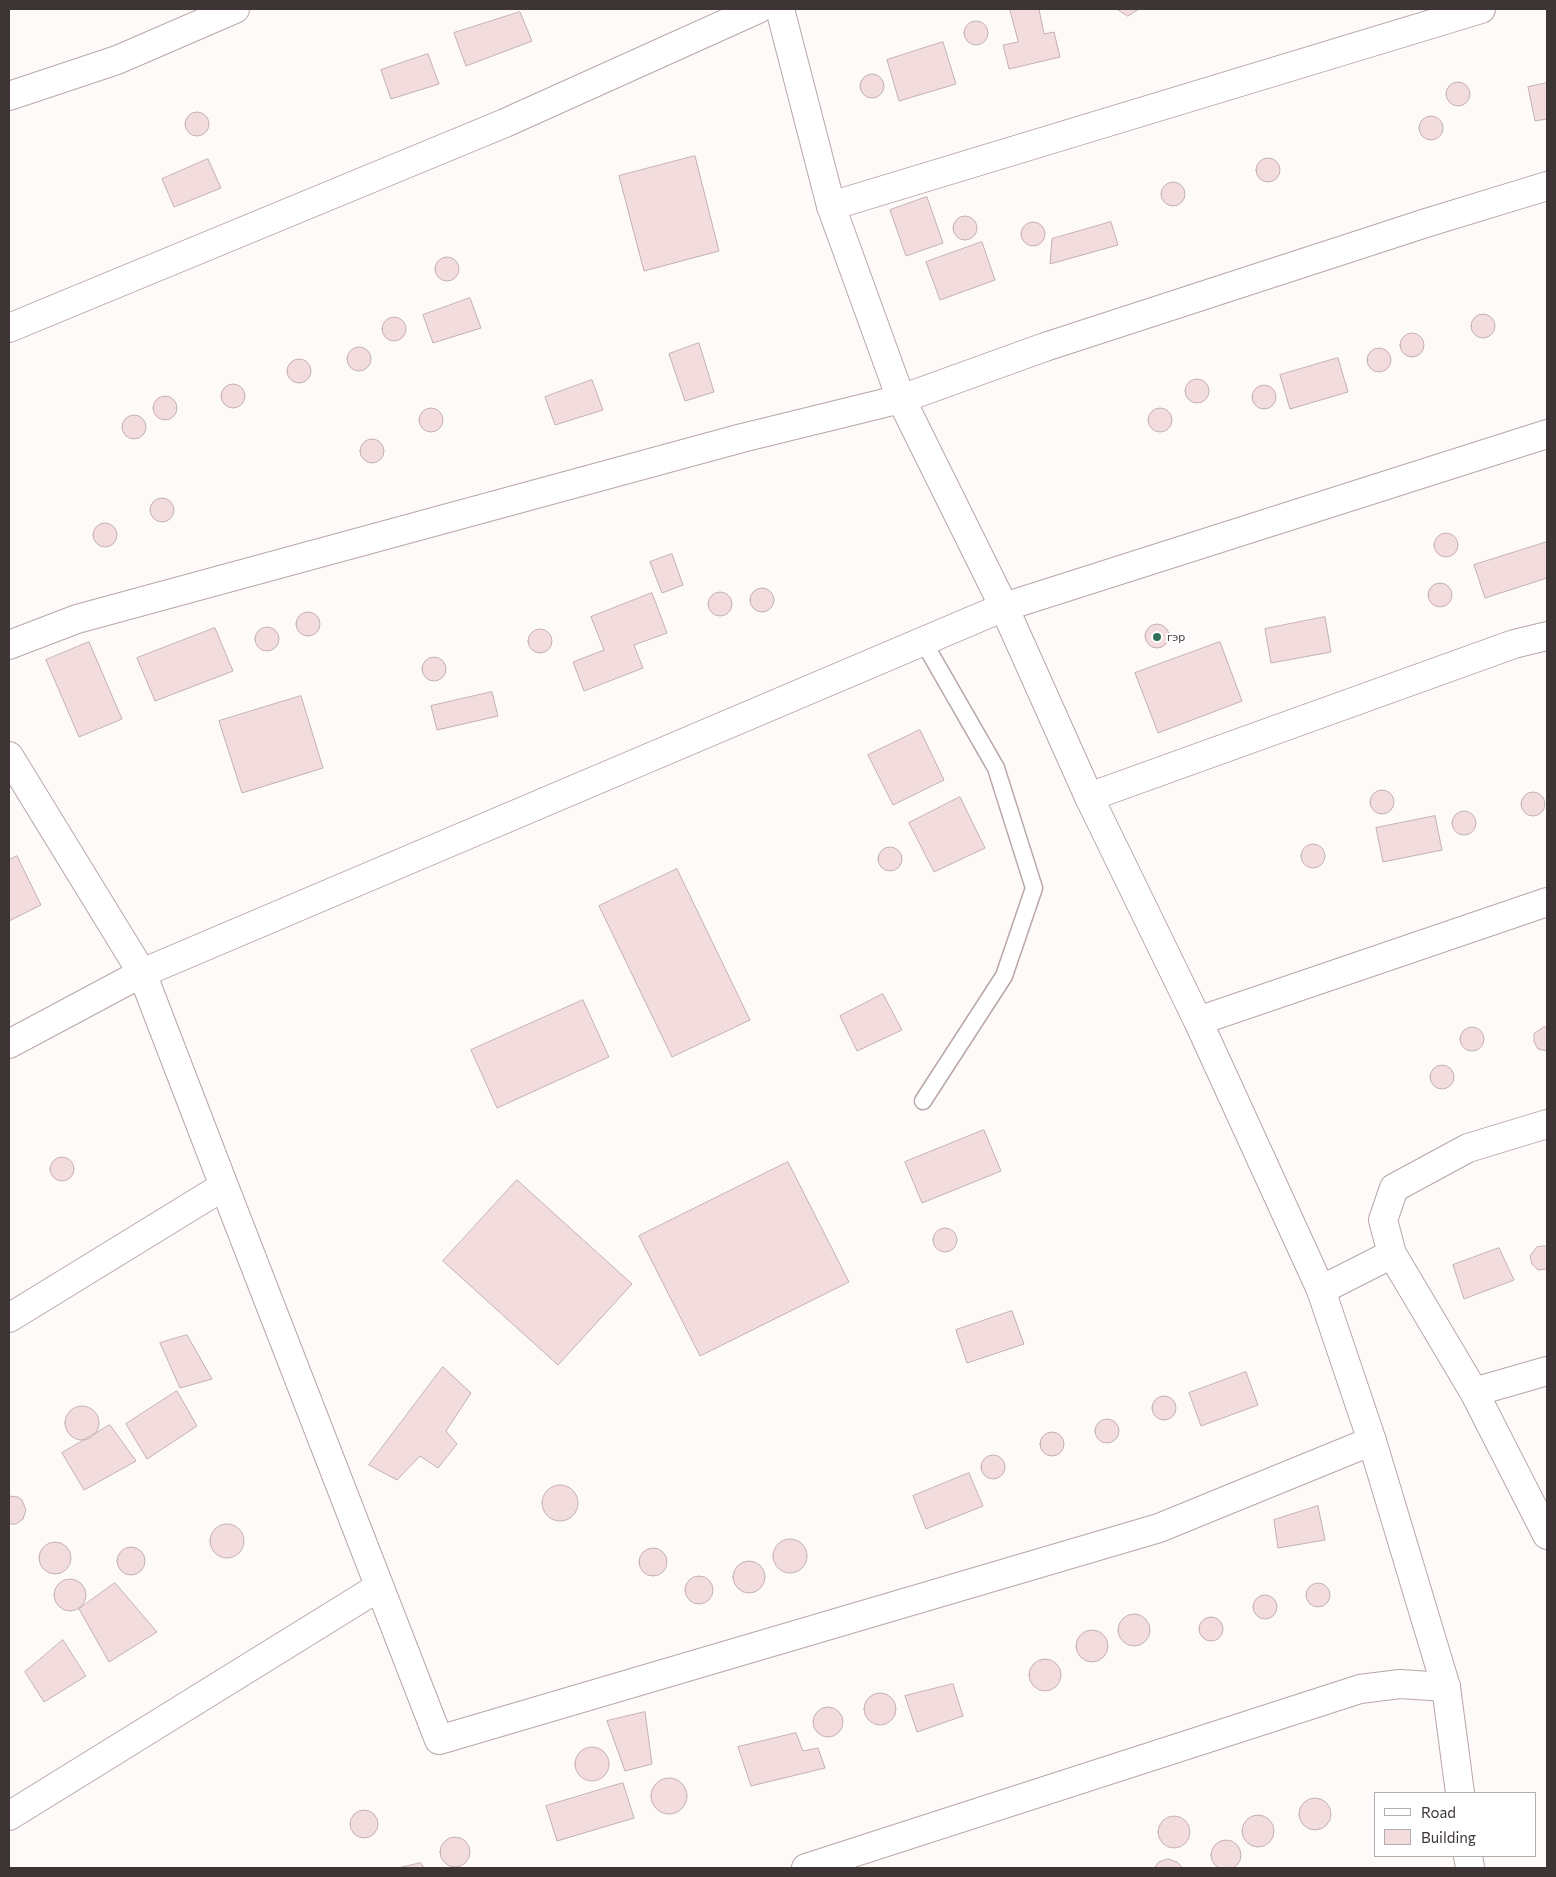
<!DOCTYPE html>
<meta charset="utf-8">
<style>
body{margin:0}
#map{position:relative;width:1556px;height:1877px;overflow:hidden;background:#fefafa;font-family:Commissioner,sans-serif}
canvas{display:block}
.frame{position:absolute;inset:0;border:10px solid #3d3535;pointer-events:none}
.legend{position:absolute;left:1374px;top:1792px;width:162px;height:65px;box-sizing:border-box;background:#fff;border:1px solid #b1aeae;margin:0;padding:6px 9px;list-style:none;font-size:15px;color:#3d3535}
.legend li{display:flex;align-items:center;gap:10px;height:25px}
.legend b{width:25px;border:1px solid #b1aeae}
</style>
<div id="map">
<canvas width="1556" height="1877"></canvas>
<div class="frame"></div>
<ul class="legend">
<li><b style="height:6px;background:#fff"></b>Road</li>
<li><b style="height:14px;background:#f2dcdd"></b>Building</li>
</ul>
</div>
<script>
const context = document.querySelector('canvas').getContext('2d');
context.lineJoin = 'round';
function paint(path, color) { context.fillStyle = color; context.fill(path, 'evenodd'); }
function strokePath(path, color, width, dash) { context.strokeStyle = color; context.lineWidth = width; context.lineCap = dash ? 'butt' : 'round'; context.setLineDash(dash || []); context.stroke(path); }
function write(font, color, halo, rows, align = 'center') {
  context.font = font + ' Commissioner,sans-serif'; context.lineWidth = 4; context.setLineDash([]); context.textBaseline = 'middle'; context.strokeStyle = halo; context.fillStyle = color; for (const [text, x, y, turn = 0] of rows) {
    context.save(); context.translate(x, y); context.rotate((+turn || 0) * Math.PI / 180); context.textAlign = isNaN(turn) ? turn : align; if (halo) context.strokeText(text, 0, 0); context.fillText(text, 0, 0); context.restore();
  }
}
const building = new Path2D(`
 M1010,9H1039L1044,34L1054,32L1060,57L1009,69L1003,45L1018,42Z
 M1117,9H1139L1128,16Z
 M520,12L532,41L466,66L454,33Z
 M964 33a12 12 0 1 1 24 0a12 12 0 1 1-24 0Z
 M943,42L956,84L899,101L887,60Z
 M428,54L439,84L391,99L381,70Z
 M860 86a12 12 0 1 1 24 0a12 12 0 1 1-24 0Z
 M1446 94a12 12 0 1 1 24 0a12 12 0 1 1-24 0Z
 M1547,83V119L1535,121L1528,87Z
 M185 124a12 12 0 1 1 24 0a12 12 0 1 1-24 0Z
 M1419 128a12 12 0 1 1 24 0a12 12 0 1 1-24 0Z
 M695,156L719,251L644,271L619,176Z
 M1256 170a12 12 0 1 1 24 0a12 12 0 1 1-24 0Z
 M208,159L221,188L174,207L162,179Z
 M1161 194a12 12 0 1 1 24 0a12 12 0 1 1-24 0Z
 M927,197L943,243L906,256L890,210Z
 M953 228a12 12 0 1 1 24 0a12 12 0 1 1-24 0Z
 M1021 234a12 12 0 1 1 24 0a12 12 0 1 1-24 0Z
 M1111,222L1118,245L1050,264L1052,239Z
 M982,242L995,280L940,300L926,262Z
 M435 269a12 12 0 1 1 24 0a12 12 0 1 1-24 0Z
 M470,298L481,328L433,343L423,315Z
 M1471 326a12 12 0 1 1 24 0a12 12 0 1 1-24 0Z
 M382 329a12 12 0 1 1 24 0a12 12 0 1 1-24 0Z
 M1400 345a12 12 0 1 1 24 0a12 12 0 1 1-24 0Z
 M699,343L714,392L685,401L669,354Z
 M347 359a12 12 0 1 1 24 0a12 12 0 1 1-24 0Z
 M1367 360a12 12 0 1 1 24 0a12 12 0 1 1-24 0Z
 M1338,358L1348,392L1290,409L1280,375Z
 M287 371a12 12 0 1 1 24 0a12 12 0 1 1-24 0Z
 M1185 391a12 12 0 1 1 24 0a12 12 0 1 1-24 0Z
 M592,380L603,410L555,425L545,397Z
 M221 396a12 12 0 1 1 24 0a12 12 0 1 1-24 0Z
 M1252 397a12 12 0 1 1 24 0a12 12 0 1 1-24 0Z
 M153 408a12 12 0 1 1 24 0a12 12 0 1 1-24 0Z
 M1148 420a12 12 0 1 1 24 0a12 12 0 1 1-24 0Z
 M419 420a12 12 0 1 1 24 0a12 12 0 1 1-24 0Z
 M122 427a12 12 0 1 1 24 0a12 12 0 1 1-24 0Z
 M360 451a12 12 0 1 1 24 0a12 12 0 1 1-24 0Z
 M150 510a12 12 0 1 1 24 0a12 12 0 1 1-24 0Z
 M93 535a12 12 0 1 1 24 0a12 12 0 1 1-24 0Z
 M1434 545a12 12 0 1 1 24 0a12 12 0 1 1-24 0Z
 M1547,542V578L1485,598L1474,565Z
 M672,554L683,585L662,593L650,562Z
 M1428 595a12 12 0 1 1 24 0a12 12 0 1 1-24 0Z
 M750 600a12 12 0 1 1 24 0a12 12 0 1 1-24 0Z
 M708 604a12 12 0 1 1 24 0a12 12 0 1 1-24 0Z
 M652,593L667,633L634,645L643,668L584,691L573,662L604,650L591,617Z
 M296 624a12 12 0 1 1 24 0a12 12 0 1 1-24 0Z
 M1325,617L1331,652L1271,663L1265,629Z
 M1145 636a12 12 0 1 1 24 0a12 12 0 1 1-24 0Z
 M255 639a12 12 0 1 1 24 0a12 12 0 1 1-24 0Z
 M215,628L233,671L155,701L137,658Z
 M528 641a12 12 0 1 1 24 0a12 12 0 1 1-24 0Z
 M89,642L122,719L79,737L46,660Z
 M1220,642L1242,701L1158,733L1135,673Z
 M422 669a12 12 0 1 1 24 0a12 12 0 1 1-24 0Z
 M492,692L498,716L437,730L431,706Z
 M301,696L323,768L242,793L219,721Z
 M920,730L944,780L893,805L868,755Z
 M1370 802a12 12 0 1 1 24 0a12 12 0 1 1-24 0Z
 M1521 804a12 12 0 1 1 24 0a12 12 0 1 1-24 0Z
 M960,797L985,848L934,872L909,823Z
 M1452 823a12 12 0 1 1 24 0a12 12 0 1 1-24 0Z
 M1435,816L1442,850L1383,862L1376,828Z
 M1301 856a12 12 0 1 1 24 0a12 12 0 1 1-24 0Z
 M878 859a12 12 0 1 1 24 0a12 12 0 1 1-24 0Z
 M17,856L41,905L9,921V860Z
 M677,869L750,1020L672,1057L599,906Z
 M883,994L902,1030L857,1051L840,1016Z
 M583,1000L609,1057L497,1108L471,1050Z
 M1460 1039a12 12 0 1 1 24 0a12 12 0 1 1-24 0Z
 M1544,1027H1547V1051L1538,1049L1534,1042V1034Z
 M1430 1077a12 12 0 1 1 24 0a12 12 0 1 1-24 0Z
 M984,1130L1001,1171L922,1203L905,1162Z
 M50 1169a12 12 0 1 1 24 0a12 12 0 1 1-24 0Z
 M788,1162L849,1282L700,1356L639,1236Z
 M517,1180L632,1284L558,1365L443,1261Z
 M933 1240a12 12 0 1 1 24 0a12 12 0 1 1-24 0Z
 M1545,1246L1547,1247V1269L1538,1270L1532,1264L1530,1256L1537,1247Z
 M1499,1248L1514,1280L1464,1299L1453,1265Z
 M1012,1311L1024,1344L967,1363L956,1330Z
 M187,1335L212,1379L180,1388L160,1343Z
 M443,1367L471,1393L446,1431L457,1444L438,1468L420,1456L397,1480L369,1465Z
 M1246,1372L1258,1405L1201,1426L1189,1393Z
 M177,1391L197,1426L147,1459L126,1424Z
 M1152 1408a12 12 0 1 1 24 0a12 12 0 1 1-24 0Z
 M65 1423a17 17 0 1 1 34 0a17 17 0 1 1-34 0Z
 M1095 1431a12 12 0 1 1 24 0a12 12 0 1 1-24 0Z
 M110,1425L136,1461L84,1490L62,1453Z
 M1040 1444a12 12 0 1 1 24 0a12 12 0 1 1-24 0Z
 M981 1467a12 12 0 1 1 24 0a12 12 0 1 1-24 0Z
 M969,1473L983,1506L926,1529L913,1496Z
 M542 1503a18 18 0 1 1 36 0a18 18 0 1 1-36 0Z
 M9,1496L18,1497L22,1500L26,1510L23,1519L16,1524H9Z
 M1318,1506L1325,1540L1278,1548L1274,1520Z
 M210 1541a17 17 0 1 1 34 0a17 17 0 1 1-34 0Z
 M773 1556a17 17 0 1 1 34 0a17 17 0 1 1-34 0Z
 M39 1558a16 16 0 1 1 32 0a16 16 0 1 1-32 0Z
 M117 1561a14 14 0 1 1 28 0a14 14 0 1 1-28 0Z
 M639 1562a14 14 0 1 1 28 0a14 14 0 1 1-28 0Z
 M733 1577a16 16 0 1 1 32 0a16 16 0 1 1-32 0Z
 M685 1590a14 14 0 1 1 28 0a14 14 0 1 1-28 0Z
 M54 1595a16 16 0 1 1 32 0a16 16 0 1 1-32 0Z
 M1306 1595a12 12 0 1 1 24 0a12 12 0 1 1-24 0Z
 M115,1583L157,1632L109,1662L79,1609Z
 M1253 1607a12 12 0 1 1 24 0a12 12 0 1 1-24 0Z
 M1118 1630a16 16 0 1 1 32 0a16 16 0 1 1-32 0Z
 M1199 1629a12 12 0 1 1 24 0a12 12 0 1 1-24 0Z
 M1076 1646a16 16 0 1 1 32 0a16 16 0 1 1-32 0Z
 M63,1640L86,1676L44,1702L25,1672Z
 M1029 1675a16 16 0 1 1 32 0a16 16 0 1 1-32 0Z
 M953,1684L963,1716L917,1732L905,1696Z
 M864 1709a16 16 0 1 1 32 0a16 16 0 1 1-32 0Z
 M813 1722a15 15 0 1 1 30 0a15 15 0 1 1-30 0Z
 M645,1712L652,1764L625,1771L607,1721Z
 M796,1733L803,1751L818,1748L825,1768L751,1786L738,1747Z
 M575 1764a17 17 0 1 1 34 0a17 17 0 1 1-34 0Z
 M651 1796a18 18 0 1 1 36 0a18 18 0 1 1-36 0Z
 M623,1783L634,1818L557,1841L546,1806Z
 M1299 1814a16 16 0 1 1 32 0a16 16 0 1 1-32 0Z
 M350 1824a14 14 0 1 1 28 0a14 14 0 1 1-28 0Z
 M1242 1831a16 16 0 1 1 32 0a16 16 0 1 1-32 0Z
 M1158 1832a16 16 0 1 1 32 0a16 16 0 1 1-32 0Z
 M440 1852a15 15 0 1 1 30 0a15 15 0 1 1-30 0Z
 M1211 1855a15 15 0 1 1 30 0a15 15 0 1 1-30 0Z
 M1168,1859L1177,1862L1183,1868H1154L1159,1862Z
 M421,1863L424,1868H398Z`);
paint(building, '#f2dcdd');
strokePath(building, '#c5b0b0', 1);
const lane = new Path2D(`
 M923,1101L1004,976L1034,888L996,768L923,641`);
const street = new Path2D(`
 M9,96L117,60L235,9
 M831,206L1481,9
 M9,328L505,123L758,9
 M9,645L77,619L742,438L901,399L1045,347L1426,223L1547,186
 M9,756L142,973L224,1186L9,1318
 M1089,797L1514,644L1547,636
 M1198,1021L1547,902
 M9,1044L142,973L1004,607L1547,434
 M224,1186L439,1740L1159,1528L1372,1441
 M1392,1254L1383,1220L1394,1188L1468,1148L1547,1124
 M1321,1290L1392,1254L1474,1392L1547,1535
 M1474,1392L1547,1371
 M9,1816L379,1587
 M806,1868L1360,1689L1400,1684L1446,1687`);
const secondary = new Path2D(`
 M780,9L831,206L901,399L1004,607L1089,797L1198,1021L1321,1290L1372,1441L1446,1687L1460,1793
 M1468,1856L1470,1868`);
strokePath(lane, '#baa6a7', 19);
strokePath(street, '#baa6a7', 30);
strokePath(secondary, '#baa6a7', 30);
strokePath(lane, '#fff', 16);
strokePath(street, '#fff', 28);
strokePath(secondary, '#fff', 28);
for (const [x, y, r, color] of [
 [1157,637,5,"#336e58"]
]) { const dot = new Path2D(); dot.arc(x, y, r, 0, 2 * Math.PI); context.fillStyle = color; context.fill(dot); strokePath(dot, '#fff', 2); }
write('12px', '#3d3535', '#fff', [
 ["гэр",1167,637]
], 'left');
</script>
